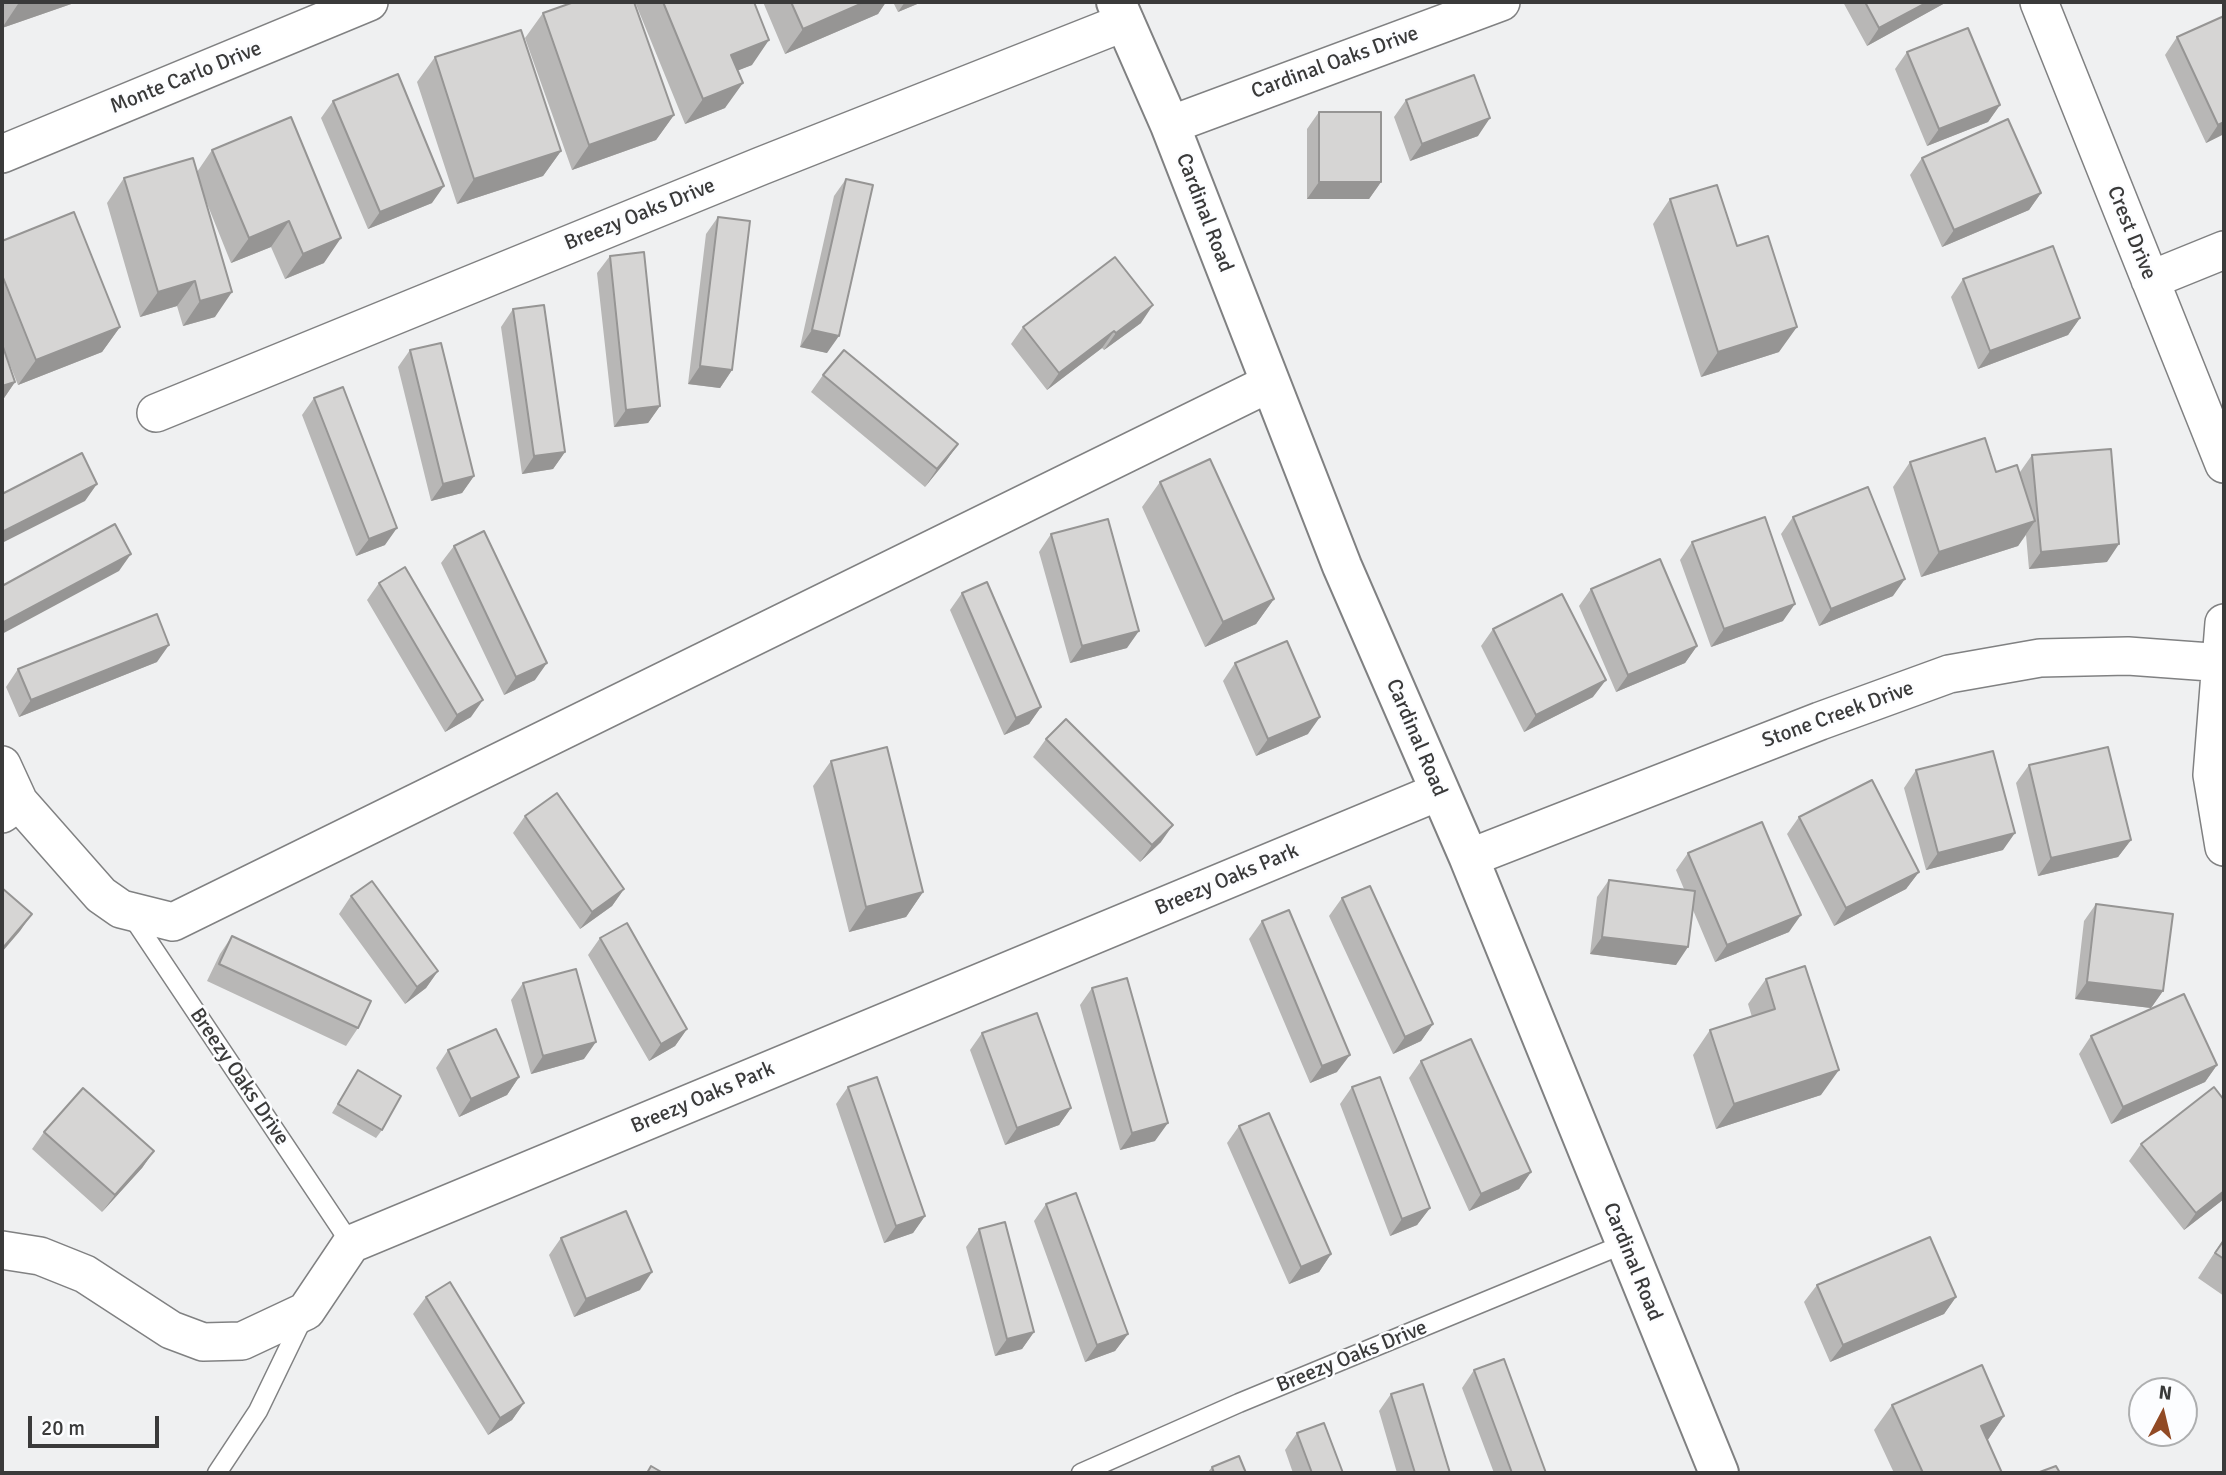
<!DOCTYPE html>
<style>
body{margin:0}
#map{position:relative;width:2226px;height:1475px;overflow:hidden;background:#eff0f1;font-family:Signika,sans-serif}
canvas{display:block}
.frame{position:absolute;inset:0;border:4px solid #3a3a3a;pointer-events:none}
.north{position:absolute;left:2128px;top:1377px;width:70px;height:70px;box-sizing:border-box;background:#fcfdff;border:2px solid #aeafb0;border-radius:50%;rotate:7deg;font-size:19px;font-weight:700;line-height:28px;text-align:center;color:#3a3a3a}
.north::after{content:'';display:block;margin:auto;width:24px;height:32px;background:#914a25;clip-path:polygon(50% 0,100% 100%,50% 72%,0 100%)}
.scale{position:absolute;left:28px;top:1416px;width:131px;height:32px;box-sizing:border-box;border:4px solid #3a3a3a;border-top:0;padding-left:9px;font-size:21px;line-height:24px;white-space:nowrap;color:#3a3a3a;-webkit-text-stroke:5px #fcfdff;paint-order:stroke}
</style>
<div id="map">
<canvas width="2226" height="1475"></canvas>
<div class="frame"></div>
<div class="north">N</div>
<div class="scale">20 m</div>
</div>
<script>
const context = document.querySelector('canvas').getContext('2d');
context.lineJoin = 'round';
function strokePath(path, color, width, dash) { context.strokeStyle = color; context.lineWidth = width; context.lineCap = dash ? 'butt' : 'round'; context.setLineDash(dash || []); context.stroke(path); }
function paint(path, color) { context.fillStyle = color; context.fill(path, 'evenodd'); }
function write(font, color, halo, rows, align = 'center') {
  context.font = font + ' Signika,sans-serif'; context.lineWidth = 5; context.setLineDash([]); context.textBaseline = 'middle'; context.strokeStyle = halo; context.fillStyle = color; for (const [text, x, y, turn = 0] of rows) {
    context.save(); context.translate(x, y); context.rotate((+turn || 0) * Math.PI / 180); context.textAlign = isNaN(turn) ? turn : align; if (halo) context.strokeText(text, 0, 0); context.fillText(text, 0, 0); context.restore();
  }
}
const lane = new Path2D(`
 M131,915L351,1244
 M217,1473L258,1411L303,1318
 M1081,1473L1239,1403L1624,1244`);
const street = new Path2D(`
 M2039,2L2224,464
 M1170,125L1501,2
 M2,154L369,2
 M2150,280L2224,250
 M156,413L761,166L1125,22
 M2224,623L2212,775L2224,847
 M2,765L19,802L2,814
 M19,802L101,895L121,909L173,922L1270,383
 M1469,858L1820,721L1949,674L2040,658L2128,656L2224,663
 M2,1250L40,1256L85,1274L171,1330L203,1342L242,1341L306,1311L351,1244L1438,792`);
const secondary = new Path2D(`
 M1116,2L1170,125L1342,566L1469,858L1719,1473`);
strokePath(lane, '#808182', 21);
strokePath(street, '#808182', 40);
strokePath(secondary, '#808182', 42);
strokePath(lane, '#fff', 18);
strokePath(street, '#fff', 37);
strokePath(secondary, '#fff', 38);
paint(new Path2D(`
 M2,2H77L2,28Z
 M635,2H754L752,65L738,70L725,108L685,124Z
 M763,2H886L878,14L785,54Z
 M893,2H922L898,12Z
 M1843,2H1946L1945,3L1867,46Z
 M543,13L674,115L656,140L572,170L525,38Z
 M2224,16V134L2206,143L2165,55L2177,37Z
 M1907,52L2000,105L1988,122L1927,146L1895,69Z
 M435,57L561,151L543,176L457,204L417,82Z
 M1406,100L1478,136L1410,161L1394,117Z
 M333,101L432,203L368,229L321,118Z
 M1319,112L1381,182L1369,199H1307V129Z
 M291,117L324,263L285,279L271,247L231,263L206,201L215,317L183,326L177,306L140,317L107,203L124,178L197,172L212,150Z
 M1922,158L2041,193L2029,210L1942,247L1910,175Z
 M846,179L827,353L800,347L834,196Z
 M1670,199L1779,352L1701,377L1653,224Z
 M718,217L732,370L720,388L688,384L706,234Z
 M2,241L120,327L102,352L18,385L4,350L15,382L2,401Z
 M610,256L660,406L648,423L614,427L597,273Z
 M1963,279L2080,318L2068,335L1978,369L1951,297Z
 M513,309L565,452L553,469L522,474L501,327Z
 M1141,323L1104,350L1102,348L1047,390L1011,344L1023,327Z
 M410,350L474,476L462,493L431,501L398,367Z
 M823,375L958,444L946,461L925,487L811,392Z
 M314,398L385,545L356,556L302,415Z
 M2032,455L2107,562L2029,569L2026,535L2018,546L1921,577L1893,487L1910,462L1996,472H2020Z
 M1160,482L1274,599L1256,624L1205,647L1142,507Z
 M1793,517L1893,596L1819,626L1781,534Z
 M1051,534L1127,648L1070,663L1039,552Z
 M1692,542L1783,621L1711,647L1680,560Z
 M454,546L535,680L504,695L441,563Z
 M379,583L471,717L445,732L367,600Z
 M1591,589L1697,646L1685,663L1616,692L1579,606Z
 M962,593L1041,707L1029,724L1004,735L950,610Z
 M1493,629L1593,697L1524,732L1481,646Z
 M157,662L19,717L6,687L18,669Z
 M1235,663L1308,734L1256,756L1223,681Z
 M1046,739L1161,842L1140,862L1033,757Z
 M831,761L923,892L906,917L849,932L813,786Z
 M2029,765L2131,840L2118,857L2038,876L2016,783Z
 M1916,770L2003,850L1926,870L1904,788Z
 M525,816L624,889L612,906L580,929L513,833Z
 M1799,817L1919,872L1906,889L1834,926L1787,834Z
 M1688,853L1789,932L1715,962L1693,910L1676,965L1590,954L1597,897L1609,880L1684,889L1676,870Z
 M351,896L438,971L426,988L405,1004L339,914Z
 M1342,898L1433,1024L1421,1041L1393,1054L1329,916Z
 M2096,904L2163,991L2151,1008L2075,999L2084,921Z
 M1262,921L1337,1072L1310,1083L1249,939Z
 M232,936L358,1028L346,1046L207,981L220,954Z
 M600,938L687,1029L675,1046L649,1061L588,955Z
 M1766,979L1821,1095L1716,1129L1693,1055L1710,1030L1752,1017L1748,1004Z
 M523,983L584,1059L531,1074L511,1000Z
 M1092,988L1155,1141L1120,1150L1080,1005Z
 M982,1033L1071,1108L1059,1125L1005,1145L970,1050Z
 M2091,1036L2217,1065L2205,1082L2111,1124L2079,1054Z
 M448,1050L519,1077L507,1095L459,1117L436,1068Z
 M1421,1061L1531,1172L1519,1189L1469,1211L1409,1078Z
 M358,1070L382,1130L376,1138L332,1113Z
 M848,1087L925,1216L913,1233L884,1243L836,1104Z
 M1352,1087L1430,1208L1417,1225L1390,1236L1340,1104Z
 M2224,1100V1199L2184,1230L2129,1161L2141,1144Z
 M1239,1126L1331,1254L1319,1272L1289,1284L1227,1143Z
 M44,1132L154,1151L142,1168L102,1212L32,1149Z
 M1046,1204L1128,1334L1115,1351L1085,1362L1034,1221Z
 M979,1229L1034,1332L1022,1349L995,1356L966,1247Z
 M561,1238L640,1290L574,1317L549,1255Z
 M2224,1238V1296L2198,1278Z
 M1817,1285L1956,1297L1944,1314L1830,1362L1804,1302Z
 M426,1297L524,1403L512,1420L488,1435L413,1314Z
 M1474,1370L1546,1473H1494L1462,1388Z
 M1391,1394L1450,1473H1397L1379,1411Z
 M1892,1405L2004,1416L1987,1441L2002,1473H1894L1874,1430Z
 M1297,1433L1343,1473H1293L1285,1450Z
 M1212,1467L1246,1473H1207Z`), '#b8b7b6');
paint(new Path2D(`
 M24,2H77L2,28L18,4Z
 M865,2H886L878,14L785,54L803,29Z
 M905,2H922L898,12Z
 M1928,2H1946L1945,3L1867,46L1879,28Z
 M769,40L752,65L714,80L731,55Z
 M743,83L725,108L685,124L703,99Z
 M2000,105L1988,122L1927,146L1939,129Z
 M674,115L656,140L572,170L589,145Z
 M1490,118L1478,136L1410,161L1422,144Z
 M2224,122V134L2206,143L2218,125Z
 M561,151L543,176L457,204L474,179Z
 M1319,182H1381L1369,199H1307Z
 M444,186L432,203L368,229L380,212Z
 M2041,193L2029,210L1942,247L1954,230Z
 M289,221L271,247L231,263L249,238Z
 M341,238L324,263L285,279L303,254Z
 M195,281L177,306L140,317L158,292Z
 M232,292L215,317L183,326L200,301Z
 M1153,305L1141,323L1104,350L1116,333Z
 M2080,318L2068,335L1978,369L1990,351Z
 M120,327L102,352L18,385L36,360Z
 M1797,327L1779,352L1701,377L1718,352Z
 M812,330L839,336L827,353L800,347Z
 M1114,331L1102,348L1047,390L1059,373Z
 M700,366L732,370L720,388L688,384Z
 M15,382L2,401V386Z
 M660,406L648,423L614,427L626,410Z
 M958,444L946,461L925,487L937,469Z
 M565,452L553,469L522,474L534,456Z
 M474,476L462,493L431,501L443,484Z
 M97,484L85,501L2,543V532Z
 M2035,521L2018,546L1921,577L1939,552Z
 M397,528L385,545L356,556L369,539Z
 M2119,544L2107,562L2029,569L2041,552Z
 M131,554L119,571L2,634V623Z
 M1905,579L1893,596L1819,626L1831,609Z
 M1274,599L1256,624L1205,647L1223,622Z
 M1795,604L1783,621L1711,647L1724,629Z
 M1139,631L1127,648L1070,663L1082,646Z
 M169,645L157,662L19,717L31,700Z
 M1697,646L1685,663L1616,692L1628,675Z
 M547,663L535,680L504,695L516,677Z
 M1606,680L1593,697L1524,732L1536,715Z
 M483,700L471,717L445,732L457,715Z
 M1041,707L1029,724L1004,735L1016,718Z
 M1320,717L1308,734L1256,756L1268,739Z
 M1173,825L1161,842L1140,862L1152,845Z
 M2015,833L2003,850L1926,870L1938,853Z
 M2131,840L2118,857L2038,876L2051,858Z
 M1919,872L1906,889L1834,926L1846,908Z
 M624,889L612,906L580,929L592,912Z
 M923,892L906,917L849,932L866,907Z
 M32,914L20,931L2,952V949Z
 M1801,915L1789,932L1715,962L1727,945Z
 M1602,937L1688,947L1676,965L1590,954Z
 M438,971L426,988L405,1004L417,987Z
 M2087,982L2163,991L2151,1008L2075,999Z
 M1433,1024L1421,1041L1393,1054L1405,1037Z
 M687,1029L675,1046L649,1061L661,1044Z
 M596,1042L584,1059L531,1074L543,1056Z
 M1350,1055L1337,1072L1310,1083L1322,1066Z
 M2217,1065L2205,1082L2111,1124L2123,1107Z
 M1839,1070L1821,1095L1716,1129L1734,1104Z
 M519,1077L507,1095L459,1117L471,1099Z
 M1071,1108L1059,1125L1005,1145L1017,1128Z
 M1168,1123L1155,1141L1120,1150L1132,1133Z
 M154,1151L142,1168L102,1212L115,1195Z
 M1531,1172L1519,1189L1469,1211L1481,1194Z
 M2224,1191V1199L2184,1230L2196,1213Z
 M1430,1208L1417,1225L1390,1236L1402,1219Z
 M925,1216L913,1233L884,1243L896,1226Z
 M1331,1254L1319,1272L1289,1284L1301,1267Z
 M652,1272L640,1290L574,1317L586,1299Z
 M1956,1297L1944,1314L1830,1362L1843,1345Z
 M1034,1332L1022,1349L995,1356L1007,1339Z
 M1128,1334L1115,1351L1085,1362L1097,1345Z
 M524,1403L512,1420L488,1435L500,1418Z
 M2004,1416L1987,1441L1981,1426Z`), '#969594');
const building = new Path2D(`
 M574,2H634L674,115L589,145L543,13Z
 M663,2H754L769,40L731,55L743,83L703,99Z
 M791,2H865L803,29Z
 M1865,2H1928L1879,28Z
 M2224,16V122L2218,125L2177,37Z
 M1968,28L2000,105L1939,129L1907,52Z
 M521,30L561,151L474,179L435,57Z
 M398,74L444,186L380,212L333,101Z
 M1474,75L1490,118L1422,144L1406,100Z
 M1319,112H1381V182H1319Z
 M291,117L341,238L303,254L289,221L249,238L212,150Z
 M2008,119L2041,193L1954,230L1922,158Z
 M193,158L232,292L200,301L195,281L158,292L124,178Z
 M846,179L873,185L839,336L812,330Z
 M1717,185L1737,246L1768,236L1797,327L1718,352L1670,199Z
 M74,212L120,327L36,360L2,275V241Z
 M718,217L750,221L732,370L700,366Z
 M2053,246L2080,318L1990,351L1963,279Z
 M644,252L660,406L626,410L610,256Z
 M1115,257L1153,305L1116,333L1114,331L1059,373L1023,327Z
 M544,305L565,452L534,456L513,309Z
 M441,343L474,476L443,484L410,350Z
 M2,344L15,382L2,386Z
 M844,350L958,444L937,469L823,375Z
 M343,387L397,528L369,539L314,398Z
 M1985,438L1996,472L2017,465L2035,521L1939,552L1910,462Z
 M2111,449L2119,544L2041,552L2032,455Z
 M82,453L97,484L2,532V494Z
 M1210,459L1274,599L1223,622L1160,482Z
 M1868,487L1905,579L1831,609L1793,517Z
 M1765,517L1795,604L1724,629L1692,542Z
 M1108,519L1139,631L1082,646L1051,534Z
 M115,524L131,554L2,623V586Z
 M484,531L547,663L516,677L454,546Z
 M1660,559L1697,646L1628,675L1591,589Z
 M405,567L483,700L457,715L379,583Z
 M987,582L1041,707L1016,718L962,593Z
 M1562,594L1606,680L1536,715L1493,629Z
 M157,614L169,645L31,700L18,669Z
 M1287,641L1320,717L1268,739L1235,663Z
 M1066,719L1173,825L1152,845L1046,739Z
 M887,747L923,892L866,907L831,761Z
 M2108,747L2131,840L2051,858L2029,765Z
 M1993,751L2015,833L1938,853L1916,770Z
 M1872,780L1919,872L1846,908L1799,817Z
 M557,793L624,889L592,912L525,816Z
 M1762,822L1801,915L1727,945L1688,853Z
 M1609,880L1695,891L1688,947L1602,937Z
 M372,881L438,971L417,987L351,896Z
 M1370,886L1433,1024L1405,1037L1342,898Z
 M2,888L32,914L2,949Z
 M2096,904L2173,914L2163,991L2087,982Z
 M1289,910L1350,1055L1322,1066L1262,921Z
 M627,923L687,1029L661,1044L600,938Z
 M232,936L371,1001L358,1028L219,964Z
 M1805,966L1839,1070L1734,1104L1710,1030L1775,1009L1766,979Z
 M576,969L596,1042L543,1056L523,983Z
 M1127,978L1168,1123L1132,1133L1092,988Z
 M2184,994L2217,1065L2123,1107L2091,1036Z
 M1037,1013L1071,1108L1017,1128L982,1033Z
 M496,1029L519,1077L471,1099L448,1050Z
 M1471,1039L1531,1172L1481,1194L1421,1061Z
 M358,1070L401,1096L382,1130L338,1104Z
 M877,1077L925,1216L896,1226L848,1087Z
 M1380,1077L1430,1208L1402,1219L1352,1087Z
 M2214,1087L2224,1100V1191L2196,1213L2141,1144Z
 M83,1088L154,1151L115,1195L44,1132Z
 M1269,1113L1331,1254L1301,1267L1239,1126Z
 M1076,1193L1128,1334L1097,1345L1046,1204Z
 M626,1211L652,1272L586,1299L561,1238Z
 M1005,1222L1034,1332L1007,1339L979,1229Z
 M1930,1237L1956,1297L1843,1345L1817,1285Z
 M2224,1240V1259L2215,1253Z
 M450,1282L524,1403L500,1418L426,1297Z
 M1504,1359L1546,1473H1512L1474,1370Z
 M1982,1365L2004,1416L1981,1426L2002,1473H1923L1892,1405Z
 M1423,1384L1450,1473H1415L1391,1394Z
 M1324,1423L1343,1473H1312L1297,1433Z
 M1239,1456L1246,1473H1214L1212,1467Z
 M651,1466L663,1473H647Z
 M2056,1466L2060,1473H2037Z`);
paint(building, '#d6d5d4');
strokePath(building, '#969594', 2);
write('21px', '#3a3a3a', '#fcfdff', [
 ["Cardinal Oaks Drive",1335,63,-20],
 ["Monte Carlo Drive",186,78,-22],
 ["Cardinal Road",1204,213,69],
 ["Breezy Oaks Drive",640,215,-22],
 ["Crest Drive",2131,233,68],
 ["Stone Creek Drive",1838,715,-20],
 ["Cardinal Road",1416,738,67],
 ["Breezy Oaks Park",1227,880,-23],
 ["Breezy Oaks Drive",239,1077,56],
 ["Breezy Oaks Park",703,1098,-23],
 ["Cardinal Road",1632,1262,68],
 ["Breezy Oaks Drive",1352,1357,-22]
]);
</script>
